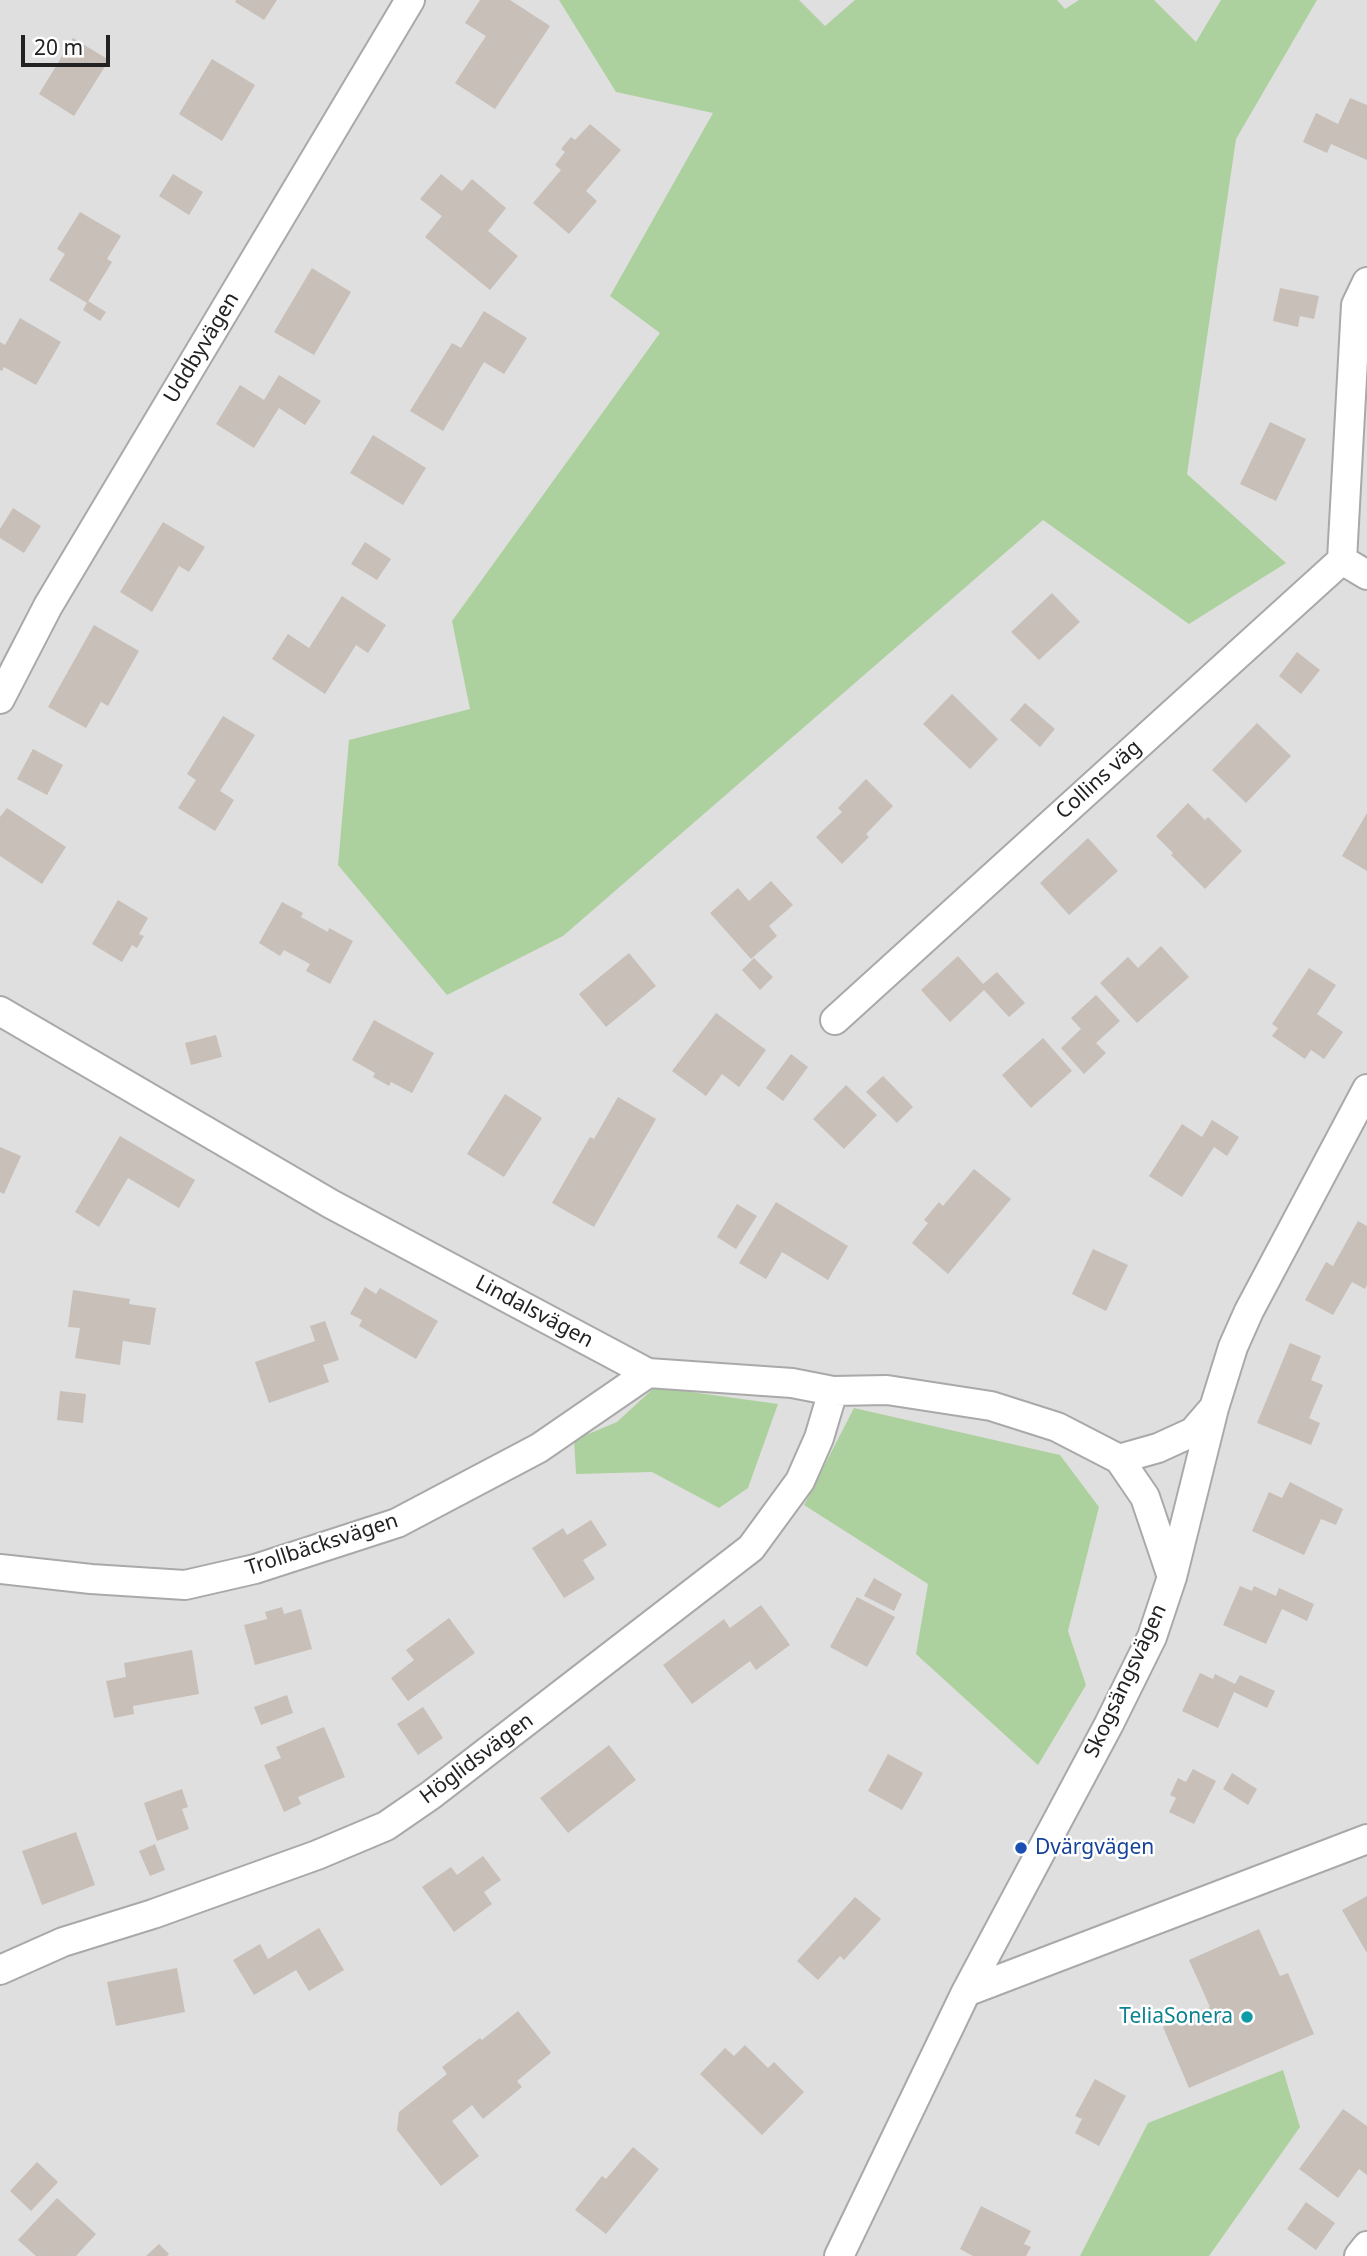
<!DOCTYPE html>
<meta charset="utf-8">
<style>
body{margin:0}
#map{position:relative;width:1367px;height:2256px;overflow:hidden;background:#f2efe9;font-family:"Noto Sans",sans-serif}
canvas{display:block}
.scale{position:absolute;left:21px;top:35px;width:89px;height:32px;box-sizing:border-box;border:4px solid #222;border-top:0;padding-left:9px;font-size:21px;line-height:24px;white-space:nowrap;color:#222;-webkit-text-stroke:5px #fff;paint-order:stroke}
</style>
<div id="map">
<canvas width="1367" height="2256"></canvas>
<div class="scale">20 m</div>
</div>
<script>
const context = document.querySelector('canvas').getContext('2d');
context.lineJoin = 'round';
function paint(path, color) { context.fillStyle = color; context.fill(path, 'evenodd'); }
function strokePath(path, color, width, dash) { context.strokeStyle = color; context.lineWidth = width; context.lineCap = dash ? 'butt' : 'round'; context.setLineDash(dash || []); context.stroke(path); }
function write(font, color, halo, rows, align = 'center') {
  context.font = font + ' "Noto Sans",sans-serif'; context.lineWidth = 5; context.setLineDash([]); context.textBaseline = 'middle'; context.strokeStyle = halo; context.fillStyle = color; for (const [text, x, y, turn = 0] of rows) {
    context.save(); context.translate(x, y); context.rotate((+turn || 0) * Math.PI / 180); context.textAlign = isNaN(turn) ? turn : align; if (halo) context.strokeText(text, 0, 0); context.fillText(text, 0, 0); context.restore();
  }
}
paint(new Path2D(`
 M0,0H1367V2256H0Z`), '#e0dfdf');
paint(new Path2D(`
 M559,0H799L825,26L855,0H1057L1065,9L1079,0H1154L1196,42L1221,0H1317L1236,139L1187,474L1286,563L1189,624L1043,520L563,936L447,995L338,865L349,740L470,709L452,621L660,333L610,296L713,113L616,92Z
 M655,1387L778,1404L748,1488L719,1508L652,1472L576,1474L574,1440L617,1422Z
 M854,1408L1060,1455L1099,1507L1068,1631L1086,1685L1038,1765L916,1654L928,1584L804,1505Z
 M1283,2070L1300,2127L1209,2256H1080L1148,2123Z`), '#add19e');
paint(new Path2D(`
 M236,0H277L264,20L235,2Z
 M480,0H510L550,26L495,109L455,83L486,36L465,23Z
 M73,38L109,60L74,116L39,94Z
 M212,59L255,85L222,141L179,114Z
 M1350,98L1367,105V160L1331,144L1327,153L1303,142L1316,113L1338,124Z
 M590,124L621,150L586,191L597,201L569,234L533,203L561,170L555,165L565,152L561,149L571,137L575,140Z
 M173,174L203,192L189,215L159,196Z
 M441,174L462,191L472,179L506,208L488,231L518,256L490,290L425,237L442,216L420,199Z
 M80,212L121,236L107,259L112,262L87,303L49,280L65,254L57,249Z
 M312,268L351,292L314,355L274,332Z
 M1280,288L1319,296L1314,319L1300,316L1298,327L1273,321Z
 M88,301L106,312L100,321L83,310Z
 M484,311L527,338L504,374L484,362L443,431L410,411L452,343L461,348Z
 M20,318L61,342L36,385L4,367L2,371L0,370V342L5,345Z
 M279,375L321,401L305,425L279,408L254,448L216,424L240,385L264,400Z
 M1270,422L1306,439L1276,501L1240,484Z
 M373,435L426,468L403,505L350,473Z
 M13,508L41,526L24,553L0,538V529Z
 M163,522L205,547L189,572L179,566L152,612L120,592Z
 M365,542L391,559L377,580L351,564Z
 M1052,593L1080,622L1039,660L1011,632Z
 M342,596L386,625L368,653L356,645L325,694L272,659L288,634L309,648Z
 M94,625L139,651L108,706L101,702L86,728L48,707Z
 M1297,652L1320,670L1301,694L1279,676Z
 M952,694L998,739L970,769L923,724Z
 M1025,703L1055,729L1040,747L1010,720Z
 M223,716L255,735L220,791L234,800L215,831L178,808L196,780L187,774Z
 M1257,723L1291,756L1246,803L1212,770Z
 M33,749L63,765L47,795L17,779Z
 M866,779L893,806L866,834L869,837L842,864L816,837L842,812L838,808Z
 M1188,803L1205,820L1208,817L1242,851L1205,889L1171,855L1173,853L1156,836Z
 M7,808L66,847L42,884L0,856V817Z
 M1367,813V871L1342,856Z
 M1088,838L1118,871L1069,915L1040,883Z
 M771,881L793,905L769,926L777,936L751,959L710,913L738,888L749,901Z
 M118,900L148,918L139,934L144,936L137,948L132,945L122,962L92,944Z
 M282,902L303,913L301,917L328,932L329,928L353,941L330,984L306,971L310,964L284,950L280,956L259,943Z
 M1161,946L1189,977L1137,1023L1100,983L1128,957L1138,968Z
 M629,953L656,986L606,1027L579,994Z
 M958,956L983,984L997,972L1025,1003L1009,1017L984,990L950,1022L921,990Z
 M754,958L773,977L760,990L742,970Z
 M1309,968L1336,985L1317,1014L1343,1032L1324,1059L1311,1050L1305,1059L1272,1036L1278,1028L1272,1024Z
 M1096,995L1120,1021L1096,1043L1106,1053L1084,1074L1061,1048L1081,1029L1071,1018Z
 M716,1013L766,1050L739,1087L722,1074L706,1096L672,1071Z
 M374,1020L434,1053L412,1093L391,1082L389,1086L373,1077L375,1073L352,1060Z
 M216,1035L222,1057L191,1065L185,1043Z
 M1043,1038L1072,1071L1031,1108L1002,1075Z
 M791,1054L808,1067L783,1101L766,1088Z
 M883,1076L913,1107L897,1123L866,1092Z
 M846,1085L877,1115L844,1149L813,1119Z
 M505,1094L542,1118L504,1177L467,1154Z
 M618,1097L656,1119L594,1227L552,1203L590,1137L594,1139Z
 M1212,1120L1239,1137L1227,1156L1214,1147L1182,1197L1149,1176L1182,1124L1202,1137Z
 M120,1136L195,1180L179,1208L128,1178L99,1227L75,1212Z
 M0,1147L21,1156L4,1194L0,1192Z
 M974,1169L1011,1199L948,1274L912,1243L928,1223L924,1220L939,1202L943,1206Z
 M776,1202L848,1246L828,1280L782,1252L766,1279L739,1263Z
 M737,1204L757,1216L736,1249L717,1237Z
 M1358,1221L1367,1226V1285L1365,1289L1352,1282L1333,1315L1305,1300L1326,1262L1333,1266Z
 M1093,1249L1128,1265L1106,1311L1072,1294Z
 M365,1287L376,1294L380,1288L438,1321L416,1359L359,1326L362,1320L350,1314Z
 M73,1290L130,1299L129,1304L156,1308L150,1345L123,1341L120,1365L75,1358L80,1328L68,1327Z
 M325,1321L339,1360L323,1365L329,1382L269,1403L255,1362L315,1341L310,1326Z
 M1290,1343L1321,1356L1311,1380L1323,1385L1309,1418L1320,1423L1311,1445L1257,1423Z
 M60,1391L86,1394L83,1423L57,1420Z
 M1290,1482L1343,1509L1336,1525L1321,1519L1304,1555L1252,1531L1269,1492L1282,1498Z
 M591,1520L607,1545L583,1560L595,1579L564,1598L532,1548L563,1528L567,1535Z
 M874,1578L902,1594L894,1611L864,1596Z
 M1240,1586L1252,1591L1254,1586L1276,1596L1279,1588L1314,1604L1307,1621L1282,1609L1266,1644L1223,1625Z
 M857,1597L895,1617L867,1667L830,1647Z
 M761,1605L790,1645L756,1670L750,1661L692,1704L663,1665L724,1619L730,1628Z
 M282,1607L284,1614L301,1609L312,1649L255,1665L244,1625L267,1619L265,1612Z
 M449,1618L475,1653L408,1701L391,1678L414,1660L406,1650Z
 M192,1650L199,1694L133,1706L134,1714L114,1718L106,1681L126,1677L124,1663Z
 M1200,1673L1213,1679L1215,1674L1235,1684L1240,1675L1275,1691L1267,1708L1234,1692L1218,1728L1182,1711Z
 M287,1695L293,1713L261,1725L254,1707Z
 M423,1707L443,1738L418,1755L397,1724Z
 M324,1727L345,1777L298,1797L301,1804L284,1812L264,1765L281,1758L276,1747Z
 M609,1745L636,1780L568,1833L540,1798Z
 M888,1754L923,1773L902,1810L868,1791Z
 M1193,1769L1216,1781L1194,1824L1169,1812L1176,1798L1170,1795L1178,1778L1186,1782Z
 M1232,1773L1257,1789L1248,1805L1223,1789Z
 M182,1789L188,1807L182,1809L189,1829L157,1841L144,1803Z
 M76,1832L95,1885L42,1905L22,1851Z
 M155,1844L165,1870L150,1876L139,1851Z
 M483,1856L501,1880L484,1892L492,1904L454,1932L422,1887L451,1867L457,1875Z
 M1367,1896V1953L1342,1910Z
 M855,1897L881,1919L844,1960L840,1956L818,1980L797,1961Z
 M319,1928L344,1970L309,1991L296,1970L254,1995L233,1960L260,1944L268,1959Z
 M1259,1929L1280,1976L1288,1973L1314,2034L1189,2088L1163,2027L1210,2007L1189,1960Z
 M177,1968L185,2012L116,2026L107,1982Z
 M518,2011L551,2053L517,2081L522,2087L483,2119L472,2105L452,2121L479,2156L441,2186L397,2130L399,2112L447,2074L442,2067L480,2038L482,2040Z
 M745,2045L768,2068L774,2062L804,2092L762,2135L700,2074L725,2048L734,2056Z
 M1095,2079L1126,2096L1099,2146L1075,2133L1082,2119L1075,2116Z
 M1343,2109L1367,2126V2175L1359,2169L1338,2198L1299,2169Z
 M633,2147L659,2169L606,2234L575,2210L602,2176L606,2179Z
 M37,2162L58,2182L31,2211L10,2191Z
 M57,2198L96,2234L76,2256H36L18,2240Z
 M1306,2202L1335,2223L1316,2250L1287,2229Z
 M981,2206L1031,2231L1024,2244L1031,2247L1026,2256H973L960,2249Z
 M159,2244L169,2254L167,2256H146Z`), '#c7bfb8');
const minor = new Path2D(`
 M1342,560L1356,305L1367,282
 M0,699L48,606L410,0
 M0,1011L331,1204L648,1373L792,1383L833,1391L887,1390L991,1406L1057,1427L1119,1459L1145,1497L1172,1577
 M835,1020L1342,560L1367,575
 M1119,1459L1158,1448L1193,1432L1212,1410
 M0,1569L91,1579L185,1585L255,1569L397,1523L539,1448L648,1373
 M0,1970L63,1942L153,1914L317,1855L386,1826L431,1795L751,1548L800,1481L819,1438L833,1391
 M966,1992L1367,1839
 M839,2256L966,1992L1109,1724L1152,1637L1172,1577L1214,1408L1233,1347L1249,1311L1367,1089
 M1359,2256L1367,2246`);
strokePath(minor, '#a9a9a9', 32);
strokePath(minor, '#fff', 28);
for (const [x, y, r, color] of [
 [1021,1848,7,"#1a4fb4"],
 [1247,2017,7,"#0f9aa8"]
]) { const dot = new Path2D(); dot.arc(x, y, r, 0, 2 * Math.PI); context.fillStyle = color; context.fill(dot); strokePath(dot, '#fff', 2.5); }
write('21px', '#222', '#fff', [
 ["Uddbyvägen",202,348,-59],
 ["Collins väg",1099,780,-42],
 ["Lindalsvägen",534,1312,28],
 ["Trollbäcksvägen",322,1545,-18],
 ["Skogsängsvägen",1126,1681,-65],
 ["Höglidsvägen",477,1759,-37]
]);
write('21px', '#164399', '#fff', [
 ["Dvärgvägen",1035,1848]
], 'left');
write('21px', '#0d838f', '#fff', [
 ["TeliaSonera",1233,2017]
], 'right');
</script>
